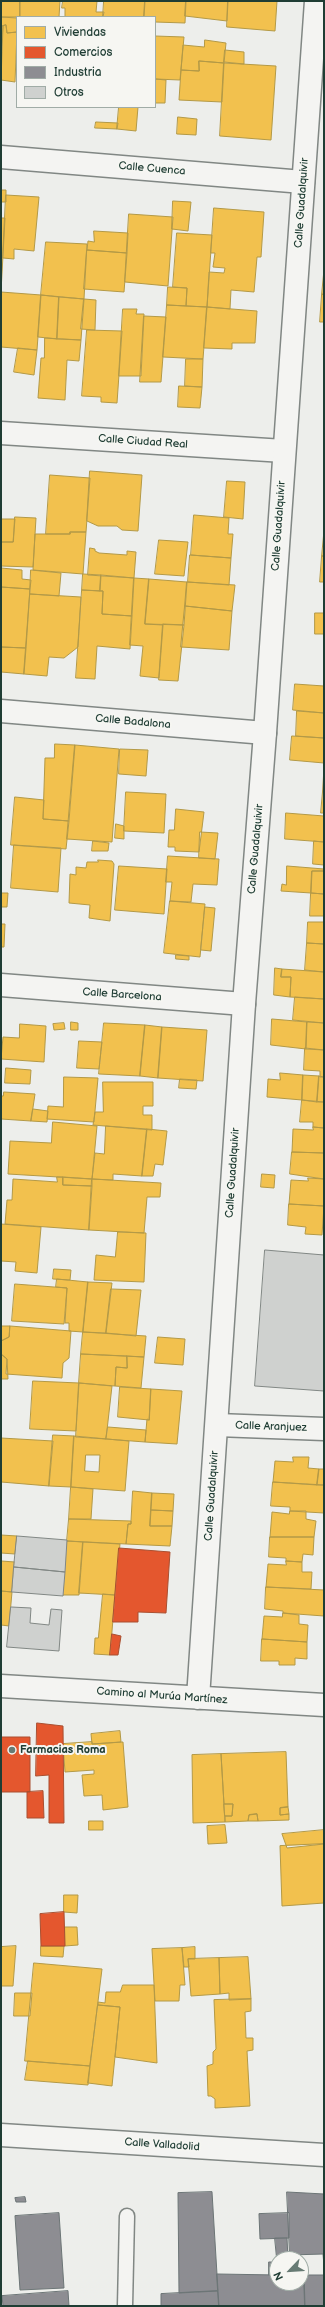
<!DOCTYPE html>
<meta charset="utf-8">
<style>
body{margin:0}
#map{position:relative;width:325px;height:2307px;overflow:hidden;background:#edeeeb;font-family:"Balsamiq Sans",sans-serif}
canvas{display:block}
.frame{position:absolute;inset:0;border:2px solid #1f3d34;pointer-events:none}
.legend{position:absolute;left:16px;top:16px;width:140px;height:92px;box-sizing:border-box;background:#f6f6f2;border:1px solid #a0aca6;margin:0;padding:5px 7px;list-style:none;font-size:12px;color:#1f3d34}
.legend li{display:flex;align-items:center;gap:8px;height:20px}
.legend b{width:20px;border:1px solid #a0aca6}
.north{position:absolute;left:269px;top:2251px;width:40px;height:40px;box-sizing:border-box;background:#f6f6f2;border:1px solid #a0aca6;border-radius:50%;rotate:245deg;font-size:11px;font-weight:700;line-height:16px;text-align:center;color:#1f3d34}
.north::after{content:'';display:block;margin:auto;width:14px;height:18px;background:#677b74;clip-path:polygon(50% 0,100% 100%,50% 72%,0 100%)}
</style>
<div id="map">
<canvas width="325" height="2307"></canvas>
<div class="frame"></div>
<ul class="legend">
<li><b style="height:11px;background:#f2c14e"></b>Viviendas</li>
<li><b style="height:11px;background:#e4572e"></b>Comercios</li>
<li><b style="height:11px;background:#8d8d92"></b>Industria</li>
<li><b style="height:11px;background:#cfd1cf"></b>Otros</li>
</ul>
<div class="north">N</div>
</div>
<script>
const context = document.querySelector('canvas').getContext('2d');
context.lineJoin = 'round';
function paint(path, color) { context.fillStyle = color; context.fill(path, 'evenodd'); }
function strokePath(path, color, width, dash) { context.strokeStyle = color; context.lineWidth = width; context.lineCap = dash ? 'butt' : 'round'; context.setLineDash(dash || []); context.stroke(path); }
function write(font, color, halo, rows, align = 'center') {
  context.font = font + ' "Balsamiq Sans",sans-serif'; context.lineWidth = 4; context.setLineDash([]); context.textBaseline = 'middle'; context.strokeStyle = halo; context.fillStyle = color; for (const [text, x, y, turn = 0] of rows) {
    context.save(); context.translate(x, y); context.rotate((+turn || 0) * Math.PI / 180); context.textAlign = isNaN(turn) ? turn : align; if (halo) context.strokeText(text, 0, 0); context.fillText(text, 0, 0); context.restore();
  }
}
const homes = new Path2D(`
 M1,1H20V17H1Z
 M20,1H60L59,17H20Z
 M63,1H97L96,12H104L103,17H65V8H62Z
 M104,1H145L144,17H103Z
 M145,1H186L185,23L155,22V17H144Z
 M186,1H228L227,21L185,16Z
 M228,1H277L275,31L227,27Z
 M1,17L17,18V32L7,33L6,25L1,26Z
 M6,25L7,33L17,32L15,82L1,80L3,26Z
 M1,26H3L1,54Z
 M155,36L184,37L180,80L155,79Z
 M205,40L226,43L224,63L199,61V71L181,70L183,45L204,47Z
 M225,50L244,52V64L224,62Z
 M199,61L224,63L222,102L179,100L181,70L199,71Z
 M224,63L276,66L271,140L220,136Z
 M155,79L166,80L165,103H155Z
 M119,107H138L136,131L117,129Z
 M178,117L197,119L196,135L177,134Z
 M96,122L118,123L117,129L95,128Z
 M1,190H6V202H1Z
 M6,195L39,197L34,251L14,249V259L3,258Z
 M173,201L191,202L188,231L172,229Z
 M214,208L264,212L261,257H257L254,292L231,290L230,309L207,307L209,272L224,273L225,268L213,267L215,253H211Z
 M129,214L173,217L168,286L125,282Z
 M1,218H5L1,292Z
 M94,231L128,233L127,253L87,250L88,241L94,242Z
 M177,233L212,235L207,307L186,306L187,288L173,287Z
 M46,242L87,244L84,299L41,295Z
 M87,250L127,253L124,292L84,289Z
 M324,270V295L322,294Z
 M168,287L187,288L186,306L167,305Z
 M1,292L41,295L37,350L1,347Z
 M322,294L324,295V322H320Z
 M41,295L59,297L57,339L38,337Z
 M59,297L84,299L81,340L57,339Z
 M84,299L96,300L95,330L81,329Z
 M167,305L207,307L203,359L163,357Z
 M207,307L257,311L255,343H232V349L204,348Z
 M123,309H137L136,314H144L141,376H119Z
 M144,316L166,317L161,382H140Z
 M87,330L122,331L117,403L101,402V397L82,396Z
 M45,338L81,340L79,361L67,360L65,400L38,398L41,358H44Z
 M18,348L37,350L34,375L14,372Z
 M186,359H203L202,387L185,386Z
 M179,386L202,387L200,408L178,407Z
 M90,471L142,475L138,531L122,530L117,526H98L87,521Z
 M50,475L90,478L86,532H70V534H46Z
 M227,481L245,482L243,519L224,517Z
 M194,515L229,518L228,534H233L231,558L191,555Z
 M15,517L36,518L33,567L1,566V542H13Z
 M1,519H15L13,542H1Z
 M324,531V556H322Z
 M70,532H86L83,574L33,570L35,534H70Z
 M159,540L188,542L184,576L155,574Z
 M90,548L95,549V551L99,553L127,555V551L136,552L134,578L88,575Z
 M190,555L231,558L229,585L188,582Z
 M322,556H324V582H320Z
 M1,568L22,570V579L31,580L30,589L1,587Z
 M31,570L61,573L59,596L30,594Z
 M83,574L101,575L100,591L82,590Z
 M101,575L134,578L132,616L102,614L103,591H100Z
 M134,578L149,579L145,624L163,625L159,678L140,676L143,646L130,645Z
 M149,579L187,582L184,625L145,624Z
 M187,582L235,585L232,611L185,606Z
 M1,587L30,589L26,648L1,647Z
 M82,590L103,591L102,614L132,616L130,649L97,646L95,679L76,678Z
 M30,594L81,597L78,647L64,658L49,657L47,676L24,674Z
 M185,606L232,611L229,650L181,647Z
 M315,613H324V634H315Z
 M163,624L184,625L178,681L159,680Z
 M1,647L26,648L24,674L1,672Z
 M295,684L324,686V713L293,710Z
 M297,711L324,713V738L296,736Z
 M292,736L324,738V763L290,760Z
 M55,744L75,745L69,821L43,819L45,758H54Z
 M75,745L119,749L112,842L67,839Z
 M120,749L148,750L146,776L119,774Z
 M324,768V791H323Z
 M323,791H324V813H321Z
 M126,792L166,794L164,833L124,831Z
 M15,797L44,800L43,819L69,821L66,849L11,845Z
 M176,809L204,812L199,852L175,851V847H168L169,830H174Z
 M286,813L324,816V842L285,839Z
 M116,824L124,826V839L115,838Z
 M200,832L218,833L215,859L199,858Z
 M93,841L109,843L108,851H92Z
 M314,841L324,842V865L313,864Z
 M14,845L61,848L58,892L11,888Z
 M168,856L219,859L217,885L193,884L191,902L170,901L172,882H166Z
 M98,860L112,861L114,864L110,921L89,918L90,905L69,903L70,874L76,875V867L86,868L87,862H98Z
 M119,866L167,869L164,914L115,910Z
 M287,866L324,869V871H312L311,893L281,891L282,884L286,885Z
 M312,871H324V894L311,893Z
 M1,893H8L7,907H1Z
 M311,893L324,894V916H310Z
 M170,901L205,904L200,957L164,953Z
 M205,907L215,908L211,951L201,950Z
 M308,922H324V944L307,943Z
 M1,924H5L4,947H1Z
 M307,943L324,944V972L305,970Z
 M176,955L189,956V960L176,959Z
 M275,968L282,969L281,977H291L290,997L274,995Z
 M282,969L324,972V999L290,997L291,977H281Z
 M295,997L324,999V1023L293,1020Z
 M272,1019L307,1022L306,1049L271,1045Z
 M71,1022L78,1023V1030H71Z
 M307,1022L324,1023V1050L306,1049Z
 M64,1023L65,1029L54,1030L53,1024Z
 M104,1023L145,1025L140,1076L99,1074Z
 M20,1024L46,1026L44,1062L1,1059L3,1037L19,1038Z
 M145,1025L162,1027L158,1078L140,1076Z
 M162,1027L207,1030L203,1081L158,1078Z
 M79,1041L102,1042L99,1069L77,1068Z
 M305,1048L324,1050V1077H320V1071L304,1070Z
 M6,1068L31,1070L30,1084L5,1083Z
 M280,1073L303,1075L302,1100L267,1097L268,1079L280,1080Z
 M303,1075L319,1076L317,1102L302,1100Z
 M319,1076L324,1077V1102H317Z
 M64,1077L98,1078L94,1122L47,1119L48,1106L63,1107Z
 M180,1079L197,1080L196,1089L179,1088Z
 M103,1082H153V1106H143V1115H152V1130L93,1125L95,1112H103Z
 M4,1092L35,1094L31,1121L1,1119V1096H3Z
 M302,1100L324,1102V1128L313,1127V1122H300Z
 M33,1109L48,1111L47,1122L31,1121Z
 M53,1122L97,1126L92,1179L8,1174L10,1141L51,1143Z
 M106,1126L147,1129L142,1176L113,1174V1180L92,1179L95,1153L104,1154Z
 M313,1127L324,1128V1153L292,1152L293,1129L313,1130Z
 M147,1129L167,1131L163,1165L155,1164L153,1176H142Z
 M292,1152L324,1153V1179L290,1174Z
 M262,1174L275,1175L274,1188L261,1187Z
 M57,1177H63V1185L92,1186L89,1230L5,1224L7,1200H12L13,1179L57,1182Z
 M63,1177L92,1179V1186L63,1185Z
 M308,1178L324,1179V1206L289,1204L291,1180L308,1181Z
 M92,1179L161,1183L160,1197H147L144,1233L89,1230Z
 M289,1204L324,1206L322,1235L305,1234L306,1227L288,1225Z
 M1,1224L41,1227L37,1273L15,1271L16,1262L1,1261Z
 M118,1232L146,1233L144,1282L94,1280L96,1255L115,1257Z
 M54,1269L71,1270L70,1280L53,1279Z
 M57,1279L88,1282L83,1332L69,1331V1323H65L67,1288L56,1287Z
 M88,1282L112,1283L106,1333L83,1332Z
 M15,1284L67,1288L64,1324L12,1321Z
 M111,1289L141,1290L136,1336L106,1333Z
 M1,1326H10L9,1337L1,1341Z
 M10,1326L71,1331L69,1358L63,1363L62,1378L6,1374L7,1359L1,1354V1341L9,1337Z
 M83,1332L146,1336L144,1357L81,1354Z
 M158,1337L185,1339L183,1365L155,1363Z
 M1,1354L7,1359L8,1379H1Z
 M81,1354L127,1356V1368L116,1367L115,1386L79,1383Z
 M127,1356L144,1357L141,1388L115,1386L116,1367L127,1368Z
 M33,1381L79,1383L76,1431L30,1429Z
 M79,1383L112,1386L106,1439L76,1437Z
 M120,1387L151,1389L149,1420L118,1417Z
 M151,1389L182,1391L177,1444L145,1442L147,1419L149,1420Z
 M108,1427L146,1430L145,1442L106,1439Z
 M53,1435L74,1436L71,1487L49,1486Z
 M74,1436L129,1441L125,1491L71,1487ZM86,1455H100L99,1472L85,1471Z
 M1,1438L53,1441L49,1486L1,1482Z
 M293,1457H309L308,1468L319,1469L317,1485L273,1482L275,1461L293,1462Z
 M319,1469H324V1485H317Z
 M273,1482L324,1485V1513L290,1511V1507L271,1506Z
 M71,1487L93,1489L91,1519H69Z
 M133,1491L152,1493L150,1526H172L170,1546L126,1544L128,1524H131V1521Z
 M152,1493L174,1494L173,1511L151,1510Z
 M151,1510L173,1511L172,1526H150Z
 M290,1511H306V1519L316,1521L314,1537H270L272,1512L289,1514Z
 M69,1519L131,1521V1524H128L126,1544L67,1541Z
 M1,1535L17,1536L15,1554L1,1553Z
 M270,1537H314L313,1555L303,1554L302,1562L286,1561V1558L269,1557Z
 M67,1541L83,1542L79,1595H63Z
 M83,1542L120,1544L115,1595L79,1593Z
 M1,1561L15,1562L12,1592L1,1591Z
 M286,1561L302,1562V1572H312L311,1589L266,1587L268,1564L286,1565Z
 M266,1587L324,1590V1616L283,1613V1611L265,1609Z
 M1,1591L12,1592L9,1626L1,1625Z
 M103,1594L115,1595L110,1655L94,1654L95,1638H98Z
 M283,1613L299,1615V1624L308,1625L307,1642L262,1639L264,1616L282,1617Z
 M262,1639L307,1642V1659L295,1658V1665H279V1661H261Z
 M120,1731L121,1742L92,1744L91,1734Z
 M92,1742V1744L123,1742L128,1807L103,1810L102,1795L84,1796L82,1775L94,1774V1770L65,1772L63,1744Z
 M286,1752L288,1807L280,1808V1815L289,1814V1820L258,1821L257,1814L249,1815L248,1821L225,1822V1816H232L233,1804H224L221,1754Z
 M221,1754L225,1822L193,1823L192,1755Z
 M224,1804H233L232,1816H225Z
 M288,1807L289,1814L280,1815V1808Z
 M257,1814L258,1821H248L249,1815Z
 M89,1821H103V1830H89Z
 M225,1825L227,1843L208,1844L207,1826Z
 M324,1830V1844L287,1848L282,1834Z
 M324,1844V1903L282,1906L280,1846Z
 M64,1895H78L77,1913L64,1912Z
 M65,1927H77L78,1945L65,1946Z
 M16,1946L13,1986H1V1947Z
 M41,1946H64L63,1957L41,1956Z
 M195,1947V1959H188L189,1967H184L182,1948Z
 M182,1948L185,1985H180L179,2001H155L152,1949Z
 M248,1957L251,1999L229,2000V1993L220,1994L219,1958Z
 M219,1958L220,1994L191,1996L188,1959Z
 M34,1963L102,1969L90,2066L25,2061Z
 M123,1985H154L157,2063L115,2057L120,2007L98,2005V2002L105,2003L106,1992H120Z
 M15,1993H32L30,2016H14Z
 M251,1999V2011L245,2012L246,2038H253V2050L247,2051L250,2106L215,2108V2099L211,2096H208L207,2066L213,2064V2052L216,2049L214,2000Z
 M98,2005L120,2007L112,2086L88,2083Z
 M28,2061L90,2066L88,2085L25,2080Z`);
paint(homes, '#f2c14e');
strokePath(homes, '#b39946', 1);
const shops = new Path2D(`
 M119,1548L170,1552L166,1613L138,1612V1622H113Z
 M112,1634L121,1636L118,1655H110Z
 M37,1723L63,1726L64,1823H49V1775L36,1776Z
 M1,1737H30V1792H1Z
 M43,1791L44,1818H27V1792Z
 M64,1912L65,1946H41L40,1914Z`);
paint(shops, '#e4572e');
strokePath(shops, '#a94f30', 1);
const industry = new Path2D(`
 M212,2192L218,2291L179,2293L178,2193Z
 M287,2192L324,2194V2266L323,2254L290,2255Z
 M25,2197L26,2202H16L15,2198Z
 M59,2213L64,2288L20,2290L15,2216Z
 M289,2213V2238L260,2239L259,2214Z
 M275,2238H287L288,2259H277V2262Z
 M269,2262H277V2275H269Z
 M217,2274L277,2275V2283H301V2275H304L305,2306H219Z
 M304,2275H324V2306H305Z
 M68,2291L69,2306H3L2,2296Z
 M218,2291L219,2306H161V2294Z`);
paint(industry, '#8d8d92');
strokePath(industry, '#6c7576', 1);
const building = new Path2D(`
 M265,1250L324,1255V1391L255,1386Z
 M17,1536L67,1540L65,1572L14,1567Z
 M14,1567L65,1572L63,1596L12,1592Z
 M11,1607L31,1608L30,1623L49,1625L51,1609L62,1610L59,1651L7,1647Z`);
paint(building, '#cfd1cf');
strokePath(building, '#818784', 1);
const lane = new Path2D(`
 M125,2306L127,2216`);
const street = new Path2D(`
 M1,157L303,182
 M1,433L284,451
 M1,711L265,733
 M1,985L244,1004
 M217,1425L324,1429
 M1,2135L324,2155`);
const secondary = new Path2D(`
 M1,1686L324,1705
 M198,1698L244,1004L265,733L316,1`);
strokePath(lane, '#818784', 17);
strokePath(street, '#818784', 25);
strokePath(secondary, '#818784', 25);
strokePath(lane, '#f4f4f2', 14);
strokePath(street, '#f4f4f2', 22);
strokePath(secondary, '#f4f4f2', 22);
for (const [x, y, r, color] of [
 [12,1750,4,"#677b74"]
]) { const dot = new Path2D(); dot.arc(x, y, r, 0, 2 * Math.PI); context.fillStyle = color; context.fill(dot); strokePath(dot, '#f6f6f2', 1.5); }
write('11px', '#1f3d34', '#f6f6f2', [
 ["Calle Cuenca",152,169,5],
 ["Calle Guadalquivir",302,203,-86],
 ["Calle Ciudad Real",143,442,4],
 ["Calle Guadalquivir",279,526,-86],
 ["Calle Badalona",133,722,5],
 ["Calle Guadalquivir",256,849,-85],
 ["Calle Barcelona",122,995,4],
 ["Calle Guadalquivir",233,1173,-86],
 ["Calle Aranjuez",271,1427,2],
 ["Calle Guadalquivir",212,1496,-86],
 ["Camino al Murúa Martínez",162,1696,4],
 ["Calle Valladolid",162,2145,4]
]);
write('bold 11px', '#1f3d34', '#f6f6f2', [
 ["Farmacias Roma",20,1750]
], 'left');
</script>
